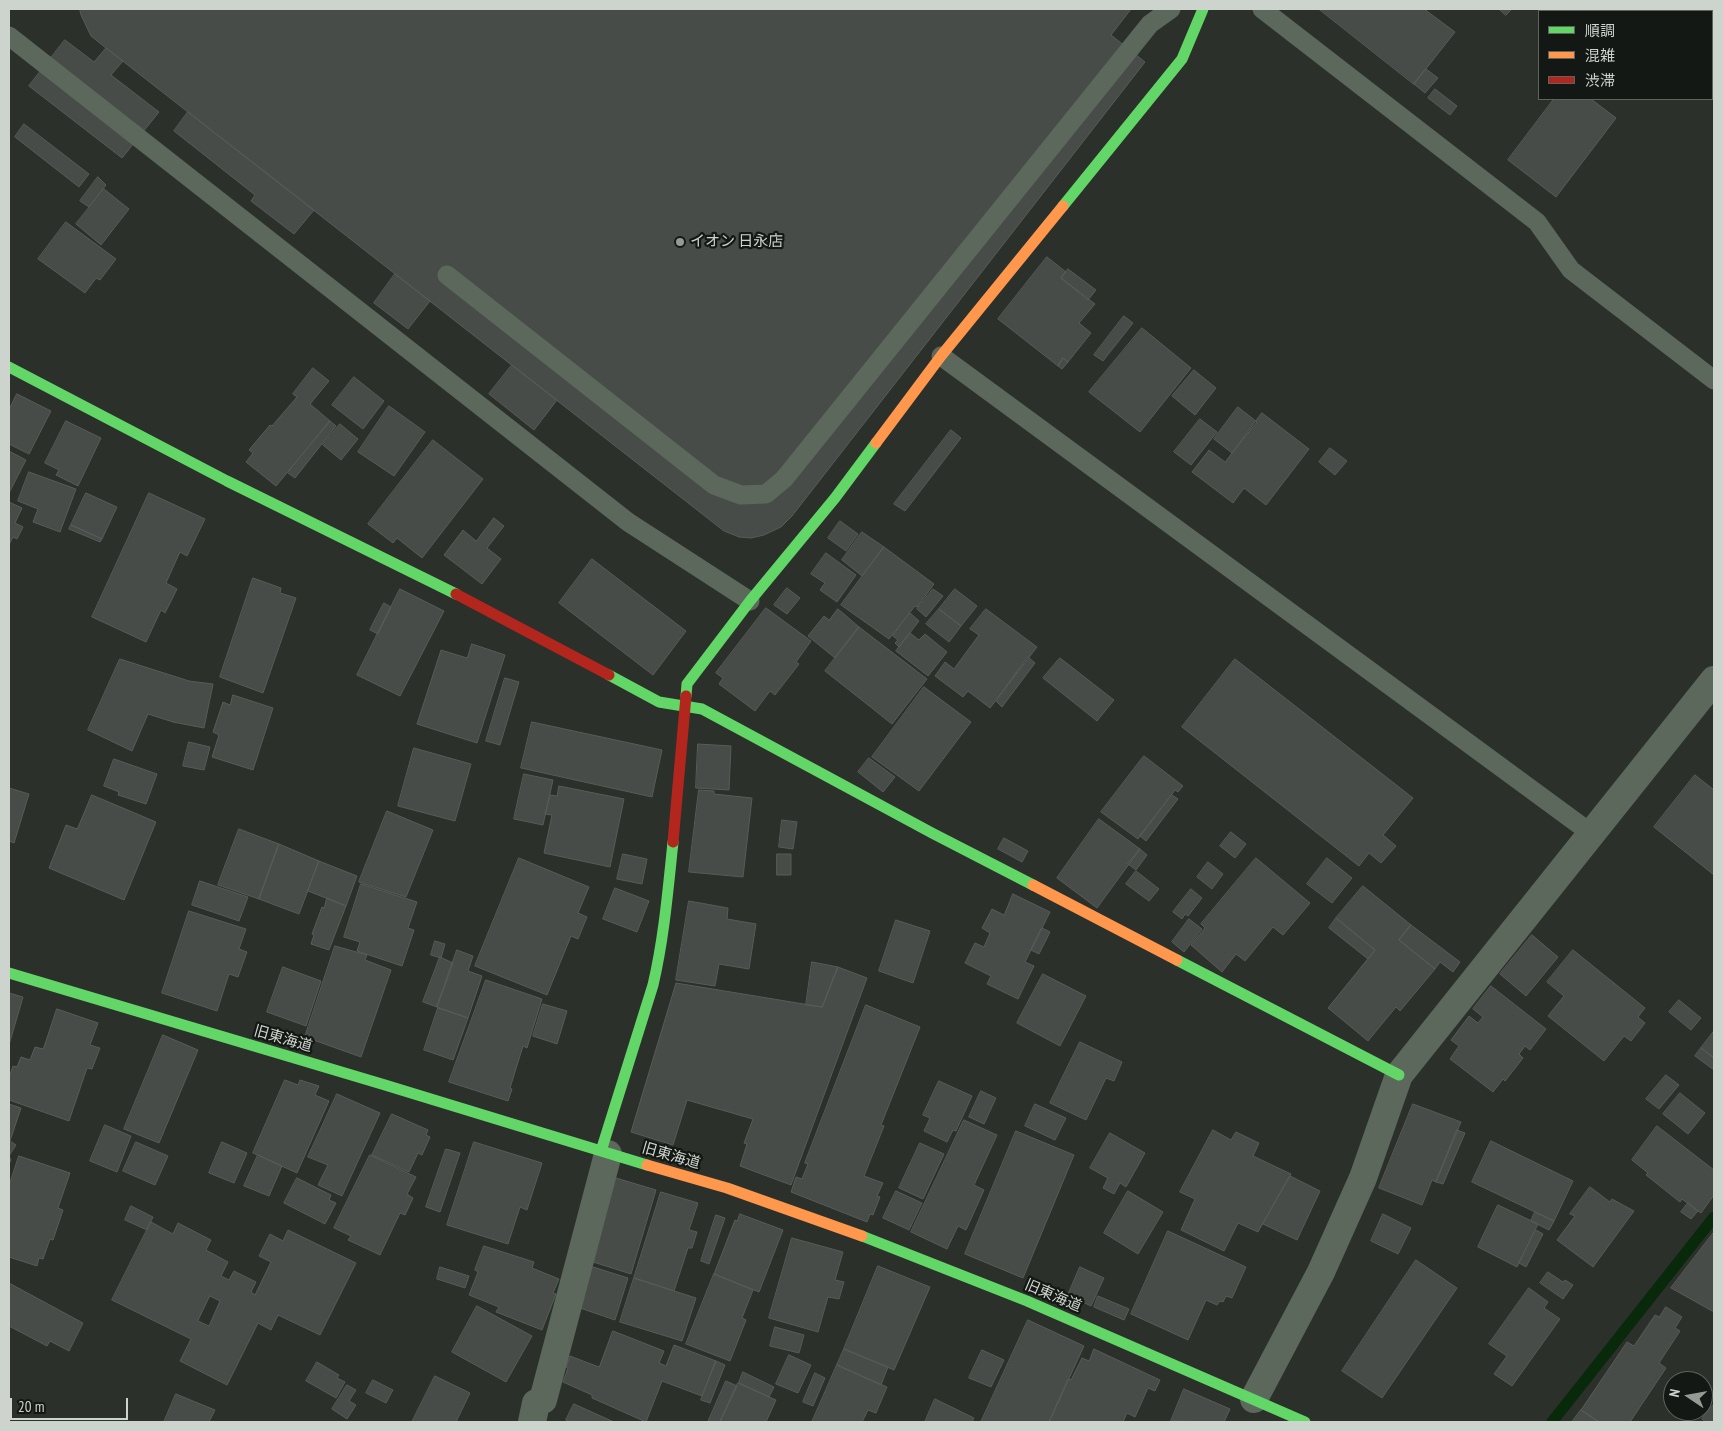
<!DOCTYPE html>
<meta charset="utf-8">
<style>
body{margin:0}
#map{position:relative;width:1723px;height:1431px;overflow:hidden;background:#2b302b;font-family:"PT Sans Narrow","Noto Sans JP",sans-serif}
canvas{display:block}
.frame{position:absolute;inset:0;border:10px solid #cdd3cd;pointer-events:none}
.legend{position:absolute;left:1538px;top:10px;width:175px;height:90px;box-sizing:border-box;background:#141814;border:1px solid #5e635e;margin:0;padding:6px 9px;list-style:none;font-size:15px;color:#cdd3cd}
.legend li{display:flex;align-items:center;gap:10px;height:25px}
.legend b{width:25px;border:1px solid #5e635e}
.north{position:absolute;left:1663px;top:1371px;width:50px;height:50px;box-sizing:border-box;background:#141814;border:1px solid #5e635e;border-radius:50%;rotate:282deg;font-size:14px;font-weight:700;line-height:20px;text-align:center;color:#cdd3cd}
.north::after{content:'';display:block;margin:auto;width:18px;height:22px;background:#949a94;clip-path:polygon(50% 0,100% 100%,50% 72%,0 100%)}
.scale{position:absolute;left:10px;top:1398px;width:118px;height:22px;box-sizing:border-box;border:2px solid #cdd3cd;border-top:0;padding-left:6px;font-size:15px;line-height:18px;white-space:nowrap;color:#cdd3cd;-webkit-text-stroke:4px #141814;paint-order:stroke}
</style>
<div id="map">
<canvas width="1723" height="1431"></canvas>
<div class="frame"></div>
<ul class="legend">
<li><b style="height:6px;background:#63d668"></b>順調</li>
<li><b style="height:6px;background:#ff974d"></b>混雑</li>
<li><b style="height:6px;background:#b3261e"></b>渋滞</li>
</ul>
<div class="north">N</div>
<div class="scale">20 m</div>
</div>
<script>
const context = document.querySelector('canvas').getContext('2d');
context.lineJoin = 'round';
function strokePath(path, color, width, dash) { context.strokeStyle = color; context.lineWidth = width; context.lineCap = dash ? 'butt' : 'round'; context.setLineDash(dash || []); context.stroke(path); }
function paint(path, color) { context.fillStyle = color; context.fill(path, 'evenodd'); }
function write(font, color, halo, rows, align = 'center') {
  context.font = font + ' "PT Sans Narrow","Noto Sans JP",sans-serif'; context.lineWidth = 4.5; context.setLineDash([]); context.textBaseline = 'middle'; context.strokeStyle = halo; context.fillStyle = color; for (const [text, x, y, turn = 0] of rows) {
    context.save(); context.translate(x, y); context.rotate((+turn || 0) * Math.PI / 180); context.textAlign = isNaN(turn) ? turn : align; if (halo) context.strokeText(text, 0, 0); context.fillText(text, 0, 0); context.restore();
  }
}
strokePath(new Path2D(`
 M1552,1422L1714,1217`), '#08290a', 11);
const building = new Path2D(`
 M80,9H1131L1111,35L1145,62L792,516L781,527L764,535L751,538L739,537L724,531L106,48L91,36L81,15Z
 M1319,9H1424L1455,32L1414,84Z
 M1499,9H1512L1506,15Z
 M1672,9H1702L1700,11H1675Z
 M65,40L94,62L106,48L123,61L111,75L159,112L122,158L29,86Z
 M1426,69L1438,78L1425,93L1414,84Z
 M1435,89L1457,106L1450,115L1428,98Z
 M1554,99H1591L1616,118L1556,197L1508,160Z
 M188,112L314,210L294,234L251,201L255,195L174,131Z
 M24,124L89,174L79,187L15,137Z
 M98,177L106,185L89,207L80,201Z
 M104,189L129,209L101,245L76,224Z
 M66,222L116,259L100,280L96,278L85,293L38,259Z
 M1047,257L1066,272L1061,278L1095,304L1079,323L1091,333L1068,362L1063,358L1058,366L998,319Z
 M1068,269L1096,290L1088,300L1061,278Z
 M395,274L430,301L408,329L374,303Z
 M1124,316L1133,323L1103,361L1094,355Z
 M1142,328L1191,368L1140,432L1089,392Z
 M1063,358L1068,362L1062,369L1058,366Z
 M512,365L557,400L534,430L489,394Z
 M313,368L329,381L310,404L330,421L276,486L246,462L253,453L249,450L270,425L272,426L297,397L293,394Z
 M1194,370L1216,388L1195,415L1172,396Z
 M354,377L384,401L363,429L332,405Z
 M17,394L51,411L29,454L9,444V410Z
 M389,406L425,432L394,476L358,452Z
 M1238,407L1257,422L1232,453L1214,439Z
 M1262,413L1309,449L1266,505L1244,488L1233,503L1192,472L1209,450L1225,462Z
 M1200,419L1217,432L1191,465L1174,452Z
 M66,421L101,438L78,486L56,475L59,470L45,463Z
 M330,421L336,426L295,478L288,473Z
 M340,424L358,439L341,460L323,445Z
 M951,430L961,438L905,511L894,504Z
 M433,440L483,479L422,558L397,538L393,543L368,524Z
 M1330,448L1347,461L1335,475L1319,462Z
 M9,451L26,460L9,493Z
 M29,472L76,489L60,532L33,522L38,509L18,501Z
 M86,493L117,507L102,539L71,525Z
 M149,493L205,519L187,556L180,552L166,583L177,589L165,613L161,610L146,642L92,617Z
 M9,502L22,508L15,523L23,527L17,539L13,537L9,545Z
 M494,518L504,526L487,548L501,559L482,584L444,555L463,530L476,541Z
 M840,521L858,534L846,551L828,538Z
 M71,525L102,539L100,542L69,529Z
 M862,532L884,547L862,576L842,560Z
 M884,547L934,584L917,607L915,606L889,639L841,605Z
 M826,553L856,575L837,602L820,590L825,583L811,574Z
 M592,559L686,631L653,675L559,603Z
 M253,578L281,588L280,593L296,598L263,693L220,677Z
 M787,588L800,598L787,614L774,605Z
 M400,589L444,611L400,696L357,675Z
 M933,589L943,596L926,617L917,609Z
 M955,589L977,606L961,626L939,609Z
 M384,603L391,607L378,634L370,630Z
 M766,608L811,641L796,662L799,664L775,695L770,691L755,711L719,684L723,678L716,673Z
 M838,609L859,627L835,658L808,636L824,616L829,620Z
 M939,609L961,626L949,642L926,624Z
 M986,609L1037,647L990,708L968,691L963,697L935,676L945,662L954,669L979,635L970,629Z
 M910,613L919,621L899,647L895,643L898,640L893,636Z
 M859,627L927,679L892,724L825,671Z
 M910,633L919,640L925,634L947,652L928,676L896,651Z
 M472,644L505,655L477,743L417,724L441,650L467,658Z
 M1028,657L1035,663L1002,707L996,701Z
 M1060,658L1114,700L1097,721L1043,678Z
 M120,659L189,681L213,684L204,728L173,722L148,714L132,751L88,730Z
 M1235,659L1413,798L1383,835L1396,846L1381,863L1369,853L1359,866L1182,727Z
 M505,678L519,682L500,745L486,741Z
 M924,687L971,722L919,791L872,757Z
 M233,695L273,708L253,770L212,757L219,735L213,732L223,702L230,705Z
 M532,722L662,750L652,797L521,768Z
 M189,742L210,747L204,770L183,766Z
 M698,744L731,746L729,790L696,788Z
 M414,748L471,764L455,821L398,806Z
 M1144,756L1183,786L1178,792L1175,790L1138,839L1101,812Z
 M869,758L895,777L883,792L858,772Z
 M114,759L157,774L146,804L118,795L119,792L104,786Z
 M524,774L553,780L543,825L514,819Z
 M1695,775L1714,790V875L1654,827Z
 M559,786L624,799L610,867L544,853L552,815L545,814L550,795L557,796Z
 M9,788L29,794L14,843L9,841Z
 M699,790L714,791V794L752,798L743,877L689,872Z
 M92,795L156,822L124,900L49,868L66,825L77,829Z
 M1172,795L1178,799L1146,841L1140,836Z
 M387,811L433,830L406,897L359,882Z
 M1099,819L1140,849L1097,908L1057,878Z
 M782,820L797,822L793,849L779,847Z
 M239,829L279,844L259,899L218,885Z
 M1231,832L1246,844L1235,858L1220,846Z
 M1004,838L1028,851L1022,862L998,849Z
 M279,844L319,861L299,914L259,899Z
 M1140,849L1147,855L1136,870L1128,864Z
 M623,854L647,859L642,884L617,879Z
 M777,854H791V875H777Z
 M519,858L589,887L578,913L587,917L578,939L571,936L547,995L475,966Z
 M1256,858L1310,903L1283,935L1273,927L1245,961L1236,954L1222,972L1191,945L1205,928L1201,924Z
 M1327,858L1352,878L1332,903L1307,884Z
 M319,861L357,876L346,906L308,891Z
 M1208,862L1223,874L1212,889L1197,877Z
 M1136,871L1159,889L1149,901L1126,884Z
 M200,881L248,897L239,921L192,905Z
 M361,884L417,902L408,928L414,930L402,966L357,951L360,942L344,937Z
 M1363,886L1411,925L1399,940L1435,969L1400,1011L1396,1007L1368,1041L1328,1008L1375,950L1336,918Z
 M615,888L649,901L637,932L603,919Z
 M1191,889L1202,898L1188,916L1185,914L1182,919L1173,912Z
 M1013,894L1050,912L1025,962L1034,966L1018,999L987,984L991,976L965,963L975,943L984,947L990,933L982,928L992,909L1004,915Z
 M327,898L346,906L329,950L311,944L314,935L312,934L322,907L324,908Z
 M689,901L728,908L727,919L756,924L749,969L719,964L715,986L676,980Z
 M189,911L246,929L239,949L247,952L238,977L229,974L217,1011L162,993Z
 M1336,918L1375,950L1368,959L1329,928Z
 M1189,919L1202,929L1184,952L1172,942Z
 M896,920L930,931L913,983L879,971Z
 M1411,925L1460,962L1453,972L1440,962L1435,969L1399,940Z
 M1042,928L1050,932L1039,954L1031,950Z
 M1532,935L1558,957L1526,996L1500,974Z
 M435,941L445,944L441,958L431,955Z
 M335,946L367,955L365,960L391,970L361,1057L305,1037Z
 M457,950L473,956L468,971L482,976L468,1018L437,1007Z
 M1573,950L1645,1008L1638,1017L1645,1023L1631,1041L1624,1036L1604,1061L1548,1016L1564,996L1547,982Z
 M440,957L453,963L437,1007L423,1002Z
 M812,962L838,967L822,1007L806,1005Z
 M283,967L321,981L306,1026L267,1012Z
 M838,967L867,978L791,1185L740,1166L747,1144L744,1143L753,1119L687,1100L673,1145L631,1132L676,983L822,1007Z
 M1043,974L1086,996L1060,1046L1017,1023Z
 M486,980L542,999L527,1048L523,1046L510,1088L512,1089L508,1101L449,1082Z
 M1491,986L1546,1029L1530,1050L1525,1046L1519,1054L1523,1058L1505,1081L1503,1079L1493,1092L1450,1059L1459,1046L1451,1040L1469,1016L1478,1023L1483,1017L1473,1009Z
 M9,993L23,997L9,1045Z
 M1679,1000L1701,1018L1691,1030L1669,1012Z
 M543,1004L567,1011L557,1044L533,1036Z
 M866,1005L920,1027L881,1125L884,1126L864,1176L883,1183L877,1196L880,1197L873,1215L870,1214L867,1222L791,1192L796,1177L802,1179L808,1164L805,1163Z
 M438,1008L468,1018L453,1060L424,1050Z
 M57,1009L98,1023L90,1045L100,1048L92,1069L87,1068L69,1121L9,1100V1078L13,1066L17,1067L21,1057L30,1060L35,1047L43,1049Z
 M1714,1031V1058L1701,1048Z
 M163,1035L198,1050L159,1143L124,1129Z
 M1080,1042L1122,1062L1114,1081L1106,1078L1086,1120L1050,1103Z
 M1701,1048L1714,1058V1070L1695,1056Z
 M1666,1075L1679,1085L1659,1109L1646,1099Z
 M285,1080L298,1085L300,1080L319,1086L315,1095L329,1101L297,1173L253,1153Z
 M939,1081L972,1096L956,1131L953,1130L947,1142L924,1131L930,1118L923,1115Z
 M981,1091L996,1098L984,1124L969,1117Z
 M1680,1093L1705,1113L1688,1134L1663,1114Z
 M337,1094L380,1113L342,1196L318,1185L328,1165L308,1157Z
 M9,1104L21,1108L10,1141L16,1145L9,1156L11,1160L9,1164Z
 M1035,1104L1066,1118L1055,1140L1025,1126Z
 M1413,1104L1461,1122L1436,1182L1432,1180L1422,1205L1379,1188Z
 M392,1114L428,1130L426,1135L430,1137L422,1155L418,1153L409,1172L372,1155Z
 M964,1120L997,1135L974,1185L984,1190L966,1230L958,1226L947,1249L911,1232Z
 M105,1125L131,1136L117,1172L90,1161Z
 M1657,1126L1714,1170V1195L1701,1213L1682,1199L1680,1202L1646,1175L1648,1173L1632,1160Z
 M1213,1130L1231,1140L1236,1132L1259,1143L1253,1156L1291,1174L1258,1232L1238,1223L1224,1251L1181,1230L1195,1199L1180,1192Z
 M1457,1130L1465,1133L1443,1184L1436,1182Z
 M1016,1131L1074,1155L1023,1278L965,1254Z
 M1110,1133L1145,1153L1126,1187L1120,1183L1114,1194L1103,1188L1108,1178L1090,1168Z
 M1491,1141L1573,1181L1554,1221L1472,1182Z
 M136,1142L168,1156L155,1185L123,1171Z
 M222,1142L247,1153L234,1183L209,1173Z
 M474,1142L542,1163L527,1210L520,1207L508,1244L447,1225Z
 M920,1143L944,1154L923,1199L899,1188Z
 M446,1149L460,1153L440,1212L426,1207Z
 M258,1155L282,1166L269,1196L244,1186Z
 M370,1155L416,1177L407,1194L413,1198L405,1215L400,1213L380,1255L348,1240L351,1236L334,1228Z
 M19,1156L70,1173L58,1208L63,1210L53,1240L50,1239L43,1259L39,1258L37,1266L9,1257V1186Z
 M1290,1176L1320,1191L1297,1240L1263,1224Z
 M297,1178L331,1195L329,1200L336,1203L325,1224L284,1203Z
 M616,1178L656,1190L631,1274L590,1261Z
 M1590,1187L1610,1202L1612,1199L1634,1211L1593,1267L1557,1240L1575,1216L1570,1214Z
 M896,1191L922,1203L909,1230L883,1218Z
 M1128,1191L1163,1212L1138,1254L1104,1233Z
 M661,1192L698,1203L689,1230L697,1232L692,1248H688L674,1291L634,1278Z
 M1688,1203L1698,1211L1691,1219L1681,1212Z
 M1498,1205L1538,1224L1517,1267L1478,1247Z
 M131,1206L153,1217L147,1230L125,1220Z
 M1535,1212L1554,1221L1549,1230L1531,1221Z
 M740,1214L783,1230L759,1292L714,1274L735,1220L737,1221Z
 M1383,1214L1411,1228L1398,1254L1371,1241Z
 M716,1215L725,1218L709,1264L701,1261Z
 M151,1222L173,1234L178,1223L211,1240L206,1250L228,1262L221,1276L229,1280L234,1271L256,1282L251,1292L255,1295L271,1262L259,1256L270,1234L283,1241L288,1230L356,1263L320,1335L278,1315L271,1330L258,1323L227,1385L180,1361L191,1339L112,1300ZM210,1296L220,1301L209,1326L198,1321Z
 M1536,1230L1543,1234L1526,1267L1519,1263Z
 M1168,1231L1246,1267L1232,1298L1226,1296L1223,1302L1220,1301L1217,1305L1206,1300L1188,1340L1131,1314Z
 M1714,1232V1312L1671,1288Z
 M792,1238L843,1252L835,1280L844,1282L839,1299L828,1297L818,1332L769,1318Z
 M484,1246L534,1262L532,1268L559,1279L553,1293L556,1294L542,1330L496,1312L499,1307L469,1295L478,1272L475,1270Z
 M1416,1260L1457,1288L1382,1398L1342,1371Z
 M590,1266L628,1278L615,1320L577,1307Z
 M878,1266L930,1287L894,1370L844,1349Z
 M440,1267L469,1276L465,1288L437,1279Z
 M1080,1267L1104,1278L1091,1306L1068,1295Z
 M1548,1272L1563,1282L1565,1280L1573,1285L1563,1299L1540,1283Z
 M714,1274L753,1290L742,1318L746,1320L730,1361L686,1344Z
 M634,1278L696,1298L682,1341L620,1322Z
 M9,1283L83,1323L69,1351L50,1341L47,1346L9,1326Z
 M1529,1288L1548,1302L1544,1308L1560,1319L1512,1386L1494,1374L1507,1356L1489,1344Z
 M1098,1296L1129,1309L1124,1320L1094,1307Z
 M477,1306L532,1336L506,1382L452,1352Z
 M1666,1307L1682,1317L1675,1328L1680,1331L1659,1363L1666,1368L1630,1422H1599L1581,1410L1627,1342L1634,1346L1655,1315L1659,1317Z
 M1028,1320L1084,1346L1049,1422H981Z
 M775,1327L804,1335L799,1353L770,1346Z
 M613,1331L664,1351L659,1363L666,1366L674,1345L716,1361L702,1396L662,1381L646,1422L592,1398V1395L563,1382L568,1368L566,1367L570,1356L599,1367Z
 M844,1349L888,1367L881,1385L837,1365Z
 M1094,1349L1160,1380L1155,1391L1148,1388L1135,1417L1127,1413L1123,1422H1049L1068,1379L1071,1380L1082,1358L1089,1361Z
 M982,1350L1004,1360L991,1387L969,1378Z
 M789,1355L811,1365L798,1393L776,1384Z
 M716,1361L725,1365L710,1403L701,1400Z
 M317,1362L339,1375L337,1378L345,1382L336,1398L306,1381Z
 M837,1365L887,1387L876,1413L868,1410L862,1422H812Z
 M743,1372L774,1387L769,1397L739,1383Z
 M815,1373L825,1378L813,1406L803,1402Z
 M435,1376L470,1393L456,1422H412Z
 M373,1380L393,1390L386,1403L366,1393Z
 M726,1381L737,1386L720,1422H708Z
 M738,1383L776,1400L766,1422H720Z
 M347,1385L356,1390L349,1401L356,1405L347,1419L332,1409Z
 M1184,1389L1230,1409L1224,1422L1171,1421Z
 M176,1394L215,1410L209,1422H164Z
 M935,1399L974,1418L972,1422H925Z
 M574,1404L614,1422H570L566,1420Z
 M1714,1404V1422H1706L1702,1419Z
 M1581,1410L1599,1422H1572Z`);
paint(building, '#484c48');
strokePath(building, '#585b58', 1);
strokePath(new Path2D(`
 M1262,9L1537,222L1571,270L1714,380
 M9,36L628,522L750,601
 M447,275L714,485L741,495L766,494L784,479L1150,24L1171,9
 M941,356L1592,834`), '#5c685c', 19);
strokePath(new Path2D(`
 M1254,1399L1321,1272L1363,1178L1399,1075L1714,680
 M532,1422L536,1403L543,1400L608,1154`), '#5c685c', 28);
strokePath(new Path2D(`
 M1063,206L1182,59L1203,9
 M9,367L227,481L456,594
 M609,675L659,702L702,709L932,833L1033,885
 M686,696L687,684L750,601L835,498L876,443
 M1177,960L1399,1075
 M9,973L385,1085L647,1165
 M601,1151L653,985C664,938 668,890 673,842
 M862,1236L1027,1301L1305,1422`), '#63d668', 11);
strokePath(new Path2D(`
 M876,443L941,356L1063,206
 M1033,885L1177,960
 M647,1165L727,1188L862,1236`), '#ff974d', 11);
strokePath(new Path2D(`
 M456,594L609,675
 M673,842L686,696`), '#b3261e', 11);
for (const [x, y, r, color] of [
 [680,242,5,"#949a94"]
]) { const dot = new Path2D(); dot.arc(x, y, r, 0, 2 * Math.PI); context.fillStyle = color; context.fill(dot); strokePath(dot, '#141814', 2); }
write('15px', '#cdd3cd', '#141814', [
 ["イオン 日永店",690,242]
], 'left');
write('15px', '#cdd3cd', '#141814', [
 ["旧東海道",283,1039,16],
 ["旧東海道",671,1156,16],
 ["旧東海道",1053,1296,23]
]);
</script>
